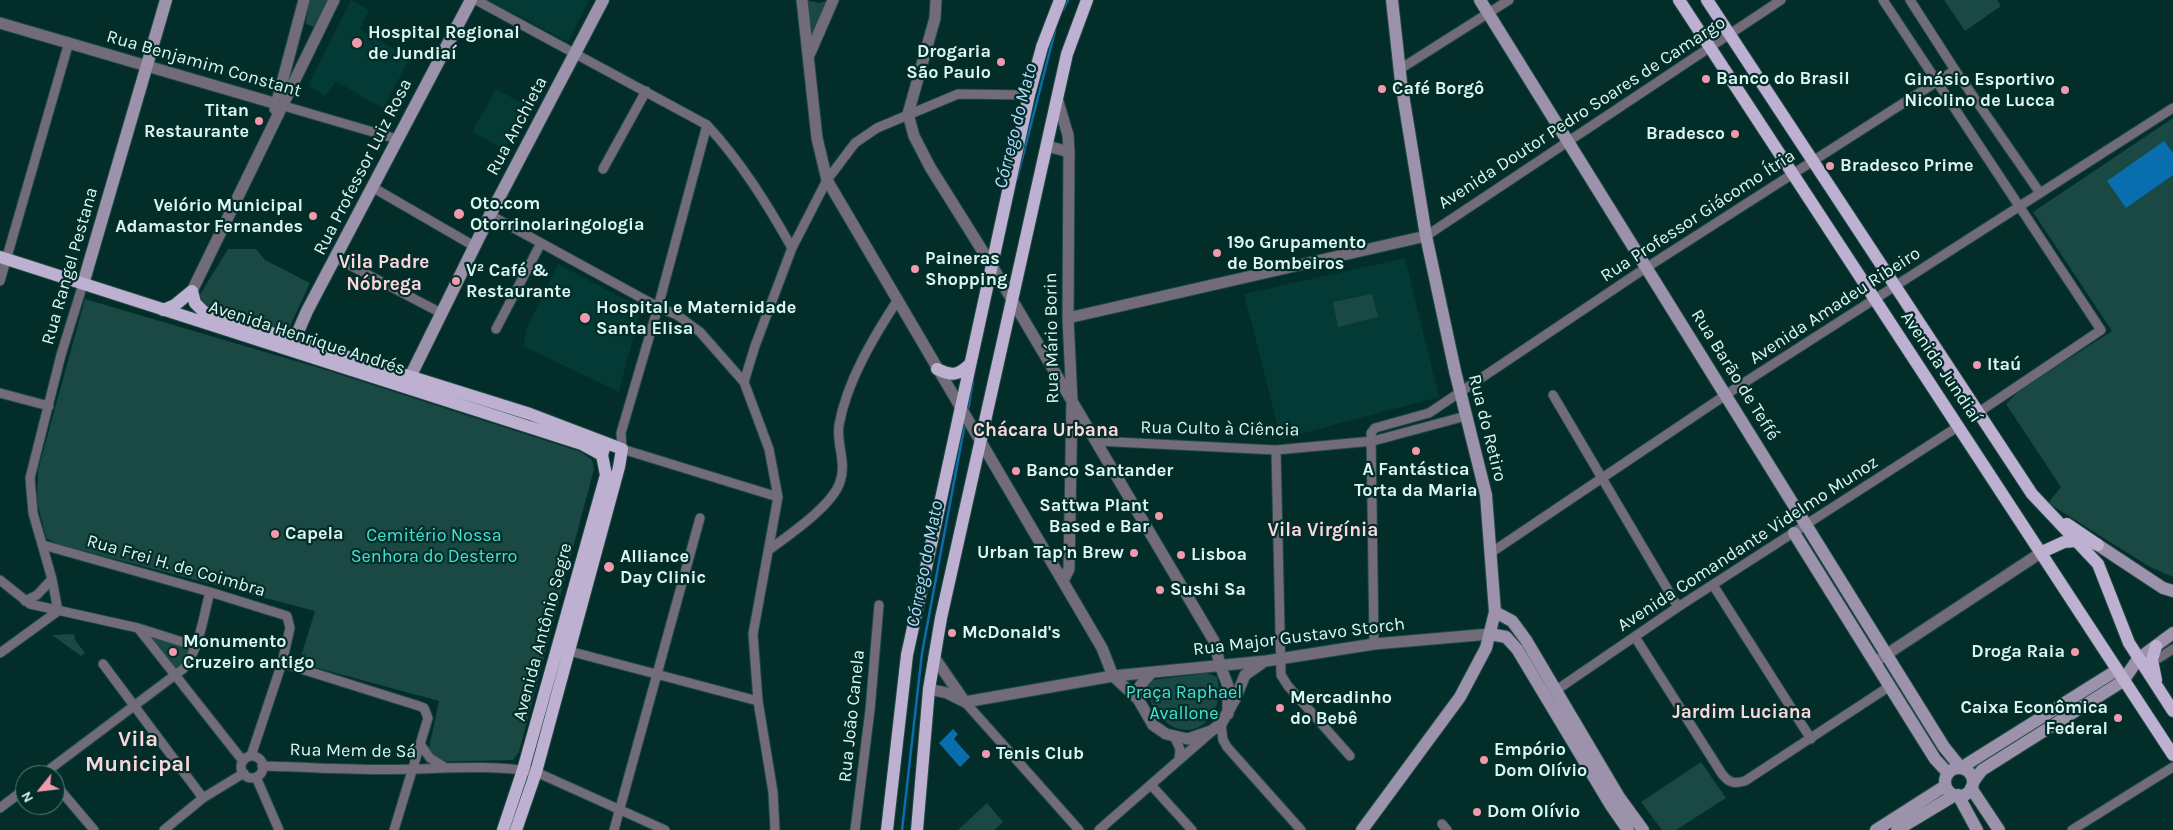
<!DOCTYPE html>
<meta charset="utf-8">
<style>
body{margin:0}
#map{position:relative;width:2173px;height:830px;overflow:hidden;background:#032d29;font-family:Karla,sans-serif}
canvas{display:block}
.north{position:absolute;left:15px;top:765px;width:50px;height:50px;box-sizing:border-box;background:#032d29;border:1px solid #5a7e79;border-radius:50%;rotate:241deg;font-size:14px;font-weight:700;line-height:20px;text-align:center;color:#dcf7f2}
.north::after{content:'';display:block;margin:auto;width:18px;height:22px;background:#f29aad;clip-path:polygon(50% 0,100% 100%,50% 72%,0 100%)}
</style>
<div id="map">
<canvas width="2173" height="830"></canvas>
<div class="north">N</div>
</div>
<script>
const context = document.querySelector('canvas').getContext('2d');
context.lineJoin = 'round';
function paint(path, color) { context.fillStyle = color; context.fill(path, 'evenodd'); }
function strokePath(path, color, width, dash) { context.strokeStyle = color; context.lineWidth = width; context.lineCap = dash ? 'butt' : 'round'; context.setLineDash(dash || []); context.stroke(path); }
function write(font, color, halo, rows, align = 'center') {
  context.font = font + ' Karla,sans-serif'; context.lineWidth = 4.5; context.setLineDash([]); context.textBaseline = 'middle'; context.strokeStyle = halo; context.fillStyle = color; for (const [text, x, y, turn = 0] of rows) {
    context.save(); context.translate(x, y); context.rotate((+turn || 0) * Math.PI / 180); context.textAlign = isNaN(turn) ? turn : align; if (halo) context.strokeText(text, 0, 0); context.fillText(text, 0, 0); context.restore();
  }
}
paint(new Path2D(`
 M351,0L369,10L360,29L410,58L383,109L336,81L325,96L308,86Z
 M488,0H589L568,42Z
 M496,89L529,107L505,150L472,132Z
 M1405,258L1439,397L1281,439L1244,294Z
 M558,264L641,308L619,392L523,346L527,328Z`), '#043a35');
paint(new Path2D(`
 M309,0H328L316,28L306,24Z
 M806,0L819,3L830,0L813,37Z
 M1944,0H1997L2001,6L1965,31Z
 M2173,118V577L2150,567L2048,503L2061,487L2006,404L2020,390L2112,331L2033,212Z
 M228,249H256L265,260L310,283L289,328L283,332L234,321L196,301Z
 M1372,294L1378,317L1338,327L1333,302Z
 M85,299L323,369L581,452L592,460L594,469L519,752L513,760L426,762L439,701L299,663L315,611L57,544L46,538L37,501L38,470Z
 M74,634L75,640L85,653L81,656L52,635Z
 M149,636L191,648L177,670Z
 M1207,673L1217,677C1229,732 1168,756 1146,690L1152,680Z
 M1701,762L1726,798L1676,830H1662L1641,802Z
 M987,803L1003,822L994,830H958Z`), '#1a4843');
paint(new Path2D(`
 M2164,141L2173,153V175L2126,208L2107,181Z
 M953,729L958,734L954,739L970,757L960,767L939,743Z`), '#086eae');
strokePath(new Path2D(`
 M1063,10L1068,0
 M1017,179L1055,31
 M968,410L973,381
 M902,830L922,653L965,423`), '#086eae', 2.5);
const minor = new Path2D(`
 M476,0L707,125C742,163 767,204 792,248
 M1883,0L2101,330L1979,412
 M1910,0L1955,70L2040,193
 M1400,69L1509,0
 M284,106L397,139
 M707,125L658,307L621,433L622,449L778,497
 M603,169L646,91
 M372,187L474,246
 M490,215L658,307L677,315L700,332L744,382L769,449L778,497L753,634L758,701L773,792L775,830
 M1426,236L1781,0
 M336,258L441,313
 M0,281L69,42
 M496,329L541,243
 M744,382L755,346L792,248L827,180L855,143L877,128L958,94L1029,95
 M0,393L49,406
 M1553,395L1678,607
 M1096,441L1276,450L1373,441L1466,416
 M1276,450L1281,675L1288,686L1350,756
 M43,545L210,592L287,616L290,628L282,663L251,756
 M769,550C790,534 832,506 840,482C847,463 836,443 839,425C847,381 873,338 897,301
 M1492,552L1739,386L2173,108
 M0,580L30,604L138,628L195,646
 M1713,585L1811,739
 M25,601L37,595L52,579
 M58,611L52,579L33,513L30,478L61,355L83,284
 M138,628L243,761
 M1635,637L1722,774C1729,783 1734,784 1745,781L1890,686
 M1374,644L1371,433L1375,428L1429,413L1638,273L1955,70
 M569,651L758,701
 M0,653L58,611
 M2159,658L2173,649
 M282,663L419,706L424,708L428,718L394,830
 M103,664L203,798
 M1555,691L1678,607L1959,426
 M965,702L1079,830
 M1221,724L1223,740L1227,747L1301,830
 M1175,738L1180,749L1179,760
 M420,744L430,758L443,766
 M241 767a11 11 0 1 1 22 0a11 11 0 1 1-22 0Z
 M262,766C312,767 362,771 411,769C453,768 494,765 536,772L665,830
 M42,775L183,669C200,648 203,617 210,592
 M256,777L279,830
 M55,784L94,830
 M1151,785L1192,830
 M0,808L25,789
 M1442,824L1447,830
 M164,830L203,798L244,773
 M614,830L700,518
 M855,830L870,710L879,605
 M1099,830L1210,733
 M2072,830L2173,767`);
const tertiary = new Path2D(`
 M802,0L817,138L827,180L1102,648L1113,676
 M936,0L935,18L908,114L914,136L930,167L992,266L1214,641L1220,665L1228,686V714
 M0,23L284,106
 M810,53L833,0
 M1057,98L1068,135L1069,152L1068,318L1072,401L1069,569L1063,581
 M275,109L304,0
 M1047,146L1069,152
 M192,291L334,0
 M1068,318L1426,236
 M934,657L965,702
 M1875,662L2042,552
 M1113,676L1138,699L1153,725L1166,734L1188,739L1211,731L1221,724L1236,697L1245,675L1262,663
 M929,689L947,693L963,701
 M1138,699L1140,686L1151,673
 M965,702L1113,676L1266,661L1374,644L1490,634`);
const secondary = new Path2D(`
 M1480,0L1944,747L1961,768
 M83,284L166,0
 M291,348L307,311L471,0
 M410,377L490,215L603,0
 M1794,533L1935,759L1948,773
 M2089,542L2098,545L2163,588L2173,591
 M1495,612L1512,621L1526,640L1619,797L1643,830
 M1490,634L1506,637L1517,649L1610,804L1628,830
 M1945 782a14 14 0 1 1 28 0a14 14 0 1 1-28 0Z
 M1965,769L1967,764L2117,670
 M1973,782L1982,770L2123,681L2138,659L2173,633
 M1971,788L1999,830
 M1958,795L1977,830
 M1362,830L1460,697L1486,648L1495,612L1486,495L1455,371L1426,236L1401,82L1392,0
 M1876,830L1945,786
 M1897,830L1955,795`);
const primary = new Path2D(`
 M1679,0L2173,755
 M1707,0L2032,494L2098,564L2129,643L2173,711
 M0,257L582,444L602,455
 M163,310L175,305L192,291L195,303L204,312L530,414L622,449L619,467L536,772L516,830
 M937,369C952,376 958,376 970,364
 M2067,524L2098,545
 M2042,552L2064,542L2076,541
 M2156,680L2152,660L2156,646
 M503,830L523,770L606,475L602,455L604,448
 M887,830L907,655L1029,95L1042,47L1060,0
 M917,830L929,689L941,618L1067,54L1087,0`);
strokePath(minor, '#214945', 11);
strokePath(tertiary, '#214945', 13);
strokePath(secondary, '#214945', 14);
strokePath(primary, '#214945', 14);
strokePath(minor, '#726b7a', 9);
strokePath(tertiary, '#726b7a', 11);
strokePath(secondary, '#9d92ab', 12);
strokePath(primary, '#beb0d0', 12);
for (const [x, y, r, color] of [
 [357,43,6,"#f29aad"],
 [1001,62,5,"#f29aad"],
 [1706,79,5,"#f29aad"],
 [1382,89,5,"#f29aad"],
 [2065,90,5,"#f29aad"],
 [259,121,5,"#f29aad"],
 [1735,134,5,"#f29aad"],
 [1830,166,5,"#f29aad"],
 [459,214,6,"#f29aad"],
 [313,216,5,"#f29aad"],
 [1217,253,5,"#f29aad"],
 [915,269,5,"#f29aad"],
 [456,281,5,"#f29aad"],
 [585,318,6,"#f29aad"],
 [1977,365,5,"#f29aad"],
 [1416,451,5,"#f29aad"],
 [1016,471,5,"#f29aad"],
 [1159,516,5,"#f29aad"],
 [275,534,5,"#f29aad"],
 [1134,553,5,"#f29aad"],
 [1181,555,5,"#f29aad"],
 [609,567,6,"#f29aad"],
 [1160,590,5,"#f29aad"],
 [952,633,5,"#f29aad"],
 [173,652,5,"#f29aad"],
 [2075,652,5,"#f29aad"],
 [1280,708,5,"#f29aad"],
 [2118,718,5,"#f29aad"],
 [986,754,5,"#f29aad"],
 [1484,760,5,"#f29aad"],
 [1477,812,5,"#f29aad"]
]) { const dot = new Path2D(); dot.arc(x, y, r, 0, 2 * Math.PI); context.fillStyle = color; context.fill(dot); strokePath(dot, '#032d29', 2); }
write('bold 18px', '#dcf7f2', '#032d29', [
 ["Hospital Regional",368,33],
 ["de Jundiaí",368,54],
 ["Drogaria",991,52,"right"],
 ["São Paulo",991,73,"right"],
 ["Banco do Brasil",1716,79],
 ["Ginásio Esportivo",2055,80,"right"],
 ["Nicolino de Lucca",2055,101,"right"],
 ["Café Borgô",1392,89],
 ["Titan",249,111,"right"],
 ["Restaurante",249,132,"right"],
 ["Bradesco",1725,134,"right"],
 ["Bradesco Prime",1840,166],
 ["Oto.com",470,204],
 ["Otorrinolaringologia",470,225],
 ["Velório Municipal",303,206,"right"],
 ["Adamastor Fernandes",303,227,"right"],
 ["19º Grupamento",1227,243],
 ["de Bombeiros",1227,264],
 ["Paineras",925,259],
 ["Shopping",925,280],
 ["V² Café &",466,271],
 ["Restaurante",466,292],
 ["Hospital e Maternidade",596,308],
 ["Santa Elisa",596,329],
 ["Itaú",1987,365],
 ["A Fantástica",1416,470,"center"],
 ["Torta da Maria",1416,491,"center"],
 ["Banco Santander",1026,471],
 ["Sattwa Plant",1149,506,"right"],
 ["Based e Bar",1149,527,"right"],
 ["Capela",285,534],
 ["Urban Tap'n Brew",1124,553,"right"],
 ["Lisboa",1191,555],
 ["Alliance",620,557],
 ["Day Clinic",620,578],
 ["Sushi Sa",1170,590],
 ["McDonald's",962,633],
 ["Monumento",183,642],
 ["Cruzeiro antigo",183,663],
 ["Droga Raia",2065,652,"right"],
 ["Mercadinho",1290,698],
 ["do Bebê",1290,719],
 ["Caixa Econômica",2108,708,"right"],
 ["Federal",2108,729,"right"],
 ["Empório",1494,750],
 ["Dom Olívio",1494,771],
 ["Tenis Club",996,754],
 ["Dom Olívio",1487,812]
], 'left');
write('18px', '#dcf7f2', '#032d29', [
 ["Rua Benjamim Constant",204,64,16],
 ["Avenida Doutor Pedro Soares de Camargo",1582,113,-33],
 ["Rua Anchieta",517,126,-62],
 ["Rua Professor Luiz Rosa",363,167,-63],
 ["Rua Professor Giácomo Ítria",1698,216,-33],
 ["Rua Rangel Pestana",70,266,-74],
 ["Avenida Amadeu Ribeiro",1835,306,-33],
 ["Avenida Henrique Andrés",307,338,18],
 ["Rua Mário Borin",1052,338,-91],
 ["Avenida Jundiaí",1941,367,56],
 ["Rua Barão de Teffé",1735,375,58],
 ["Rua do Retiro",1487,428,76],
 ["Rua Culto à Ciência",1220,429,1],
 ["Avenida Comandante Videlmo Munoz",1748,544,-33],
 ["Rua Frei H. de Coimbra",176,566,16],
 ["Avenida Antônio Segre",543,632,-75],
 ["Rua Major Gustavo Storch",1299,637,-7],
 ["Rua João Canela",852,716,-84],
 ["Rua Mem de Sá",353,751,1]
]);
write('18px', '#49e1d2', '#032d29', [
 ["Cemitério Nossa",434,536],
 ["Senhora do Desterro",434,557],
 ["Praça Raphael",1184,693],
 ["Avallone",1184,714]
]);
write('italic 19px', '#b3dafd', '#032d29', [
 ["Córrego do Mato",1016,126,-76],
 ["Córrego do Mato",925,564,-79]
]);
write('bold 19px', '#fad7dd', '#032d29', [
 ["Vila Padre",384,263],
 ["Nóbrega",384,285],
 ["Chácara Urbana",1046,431],
 ["Vila Virgínia",1323,531],
 ["Jardim Luciana",1742,713]
]);
write('bold 22px', '#fad7dd', '#032d29', [
 ["Vila",138,740],
 ["Municipal",138,765]
]);
</script>
